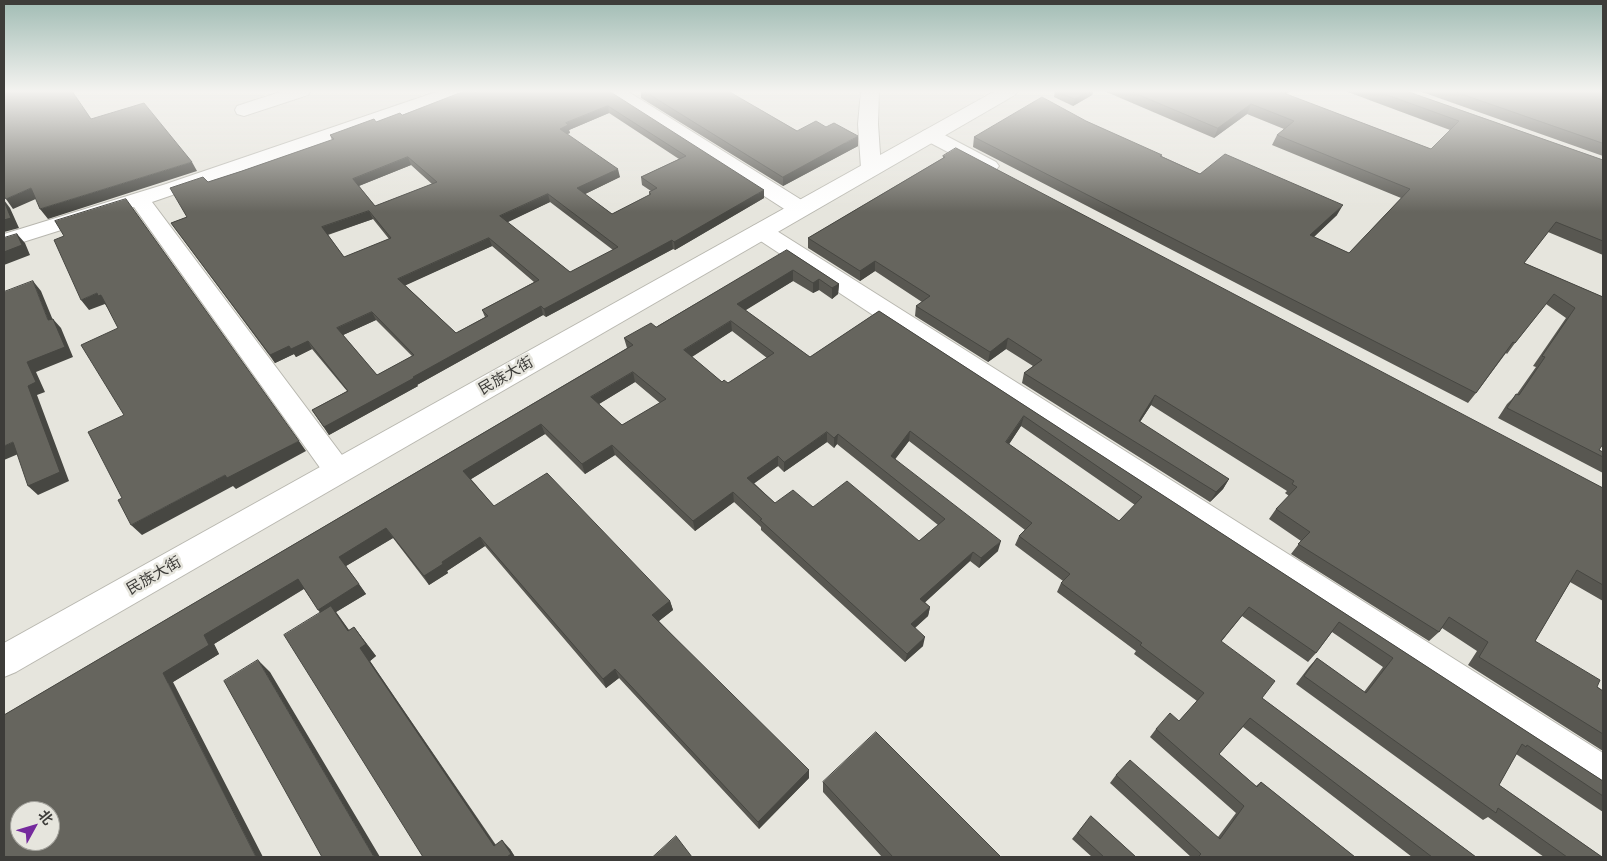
<!DOCTYPE html>
<meta charset="utf-8">
<style>
body{margin:0}
#map{position:relative;width:1607px;height:861px;overflow:hidden;background:#e6e5dd;font-family:"PT Sans Narrow","Noto Sans SC",sans-serif}
canvas{display:block}
.frame{position:absolute;inset:0;border:5px solid #3d3c39;pointer-events:none}
.north{position:absolute;left:10px;top:801px;width:50px;height:50px;box-sizing:border-box;background:#e6e5dd;border:1px solid #a2a19b;border-radius:50%;rotate:51deg;font-size:14px;font-weight:700;line-height:20px;text-align:center;color:#3d3c39}
.north::after{content:'';display:block;margin:auto;width:18px;height:22px;background:#752a9d;clip-path:polygon(50% 0,100% 100%,50% 72%,0 100%)}
</style>
<div id="map">
<canvas width="1607" height="861"></canvas>
<div class="frame"></div>
<div class="north">北</div>
</div>
<script>
const context = document.querySelector('canvas').getContext('2d');
context.lineJoin = 'round';
function strokePath(path, color, width, dash) { context.strokeStyle = color; context.lineWidth = width; context.lineCap = dash ? 'butt' : 'round'; context.setLineDash(dash || []); context.stroke(path); }
function paint(path, color) { context.fillStyle = color; context.fill(path, 'evenodd'); }
function write(font, color, halo, rows, align = 'center') {
  context.font = font + ' "PT Sans Narrow","Noto Sans SC",sans-serif'; context.lineWidth = 5; context.setLineDash([]); context.textBaseline = 'middle'; context.strokeStyle = halo; context.fillStyle = color; for (const [text, x, y, turn = 0] of rows) {
    context.save(); context.translate(x, y); context.rotate((+turn || 0) * Math.PI / 180); context.textAlign = isNaN(turn) ? turn : align; if (halo) context.strokeText(text, 0, 0); context.fillText(text, 0, 0); context.restore();
  }
}
const minor = new Path2D(`
 M283,91H311L308,95L244,116L237,114L235,110L237,106Z
 M439,91H467L464,95L152,202L348,463L352,471L348,479L338,482L328,479L134,207L4,248V234L166,184Z
 M605,91H627L808,204L811,209L808,214L800,215L792,214L608,95Z
 M861,91H879L878,124L881,168L878,172L871,174L864,172L861,168L858,124Z
 M930,129L937,131L996,162L999,166L996,170L989,172L982,170L923,139L920,135L923,131Z
 M761,224L769,226L1603,753V792L1590,787L753,236L750,231L753,226Z`);
const major = new Path2D(`
 M995,91H1018L1015,95L16,672L4,677V643Z`);
strokePath(minor, '#b8b7af', 2);
strokePath(major, '#b8b7af', 2);
paint(minor, '#fff');
paint(major, '#fff');
paint(new Path2D(`
 M609,91L764,198L675,250L673,249L546,317L543,315L417,385L418,386L329,435L312,410L347,391L312,349L296,357L294,354L275,363L171,223L187,217L208,182L242,171L332,140L330,135L376,122L402,115L475,93ZM609,113L679,159L641,177L642,185L651,191L649,192V195L612,214L585,194L620,177L567,134L570,133L569,130ZM411,165L432,184L375,206L359,186ZM550,202L613,250L570,272L507,222ZM373,219L389,239L344,257L328,235ZM492,246L534,282L482,310L485,317L456,333L405,285ZM376,320L412,356L377,375L343,335Z
 M641,91H728L797,131L858,146L783,186L641,98Z
 M1055,91H1093L1092,95L1073,106L1054,97Z
 M1104,91H1290L1286,94L1431,149L1450,130L1345,91H1406L1603,160V255L1548,232L1524,263L1603,297L1599,450L1603,452V473L1498,418L1507,404L1517,394L1536,367L1533,366L1566,318L1546,304L1515,343L1507,354L1506,353L1476,393L1468,403L973,147L974,137L1086,121L1200,174L1337,215L1314,237L1349,253L1401,198L1272,145L1277,135L1284,129L1247,114L1214,138Z
 M1419,91H1603V156Z
 M943,156L1603,488V601L1570,582L1535,641L1603,691V751L1468,665L1477,651L1442,628L1439,632L1429,641L1291,554L1301,541L1269,519L1276,509L1289,496L1285,493L1287,491L1151,405L1140,422L1229,479L1223,489L1210,502L1022,383L1024,373L1033,366L1006,349L988,362L915,316L916,306L922,302L875,271L860,281L808,248V238L943,158Z
 M787,250L839,284L838,294L832,299L819,290L813,293L793,281L745,310L810,357L879,311L1603,781V812L1516,754L1499,785L1602,857H1544L1488,817L1483,820L1296,684L1309,667L1317,658L1364,692L1383,667L1332,632L1316,653L1308,662L1242,616L1221,642L1262,698L1476,857H1412L1243,727L1219,754L1256,786L1261,782L1355,857H1191L1110,783L1116,775L1218,837L1236,813L1150,737L1156,729L1179,721L1197,701L1134,654L1136,651L1057,592L1061,583L1063,581L1015,545L1019,536L1025,530L909,441L895,459L998,551L979,568L970,561L925,602L930,607L928,616L915,628L923,646L905,662L761,530V527L734,502L695,531L615,455L585,474L545,434L471,479L494,506L670,601L673,610L659,621L809,778L759,829L619,678L606,688L485,546L447,571L448,573L429,585L393,538L346,566L366,594L336,612L349,630L354,627L376,656L370,661L496,845L510,849L515,857H423L320,612L304,589L214,644L219,654L173,682L4,715L627,348L624,338L656,327ZM732,331L767,358L728,383L722,382L692,357ZM635,382L660,403L622,425L599,404ZM1021,426L1135,505L1119,521L1009,444ZM827,442L834,448L837,444L938,525L919,541L775,503L754,483L778,466L784,472Z
 M823,782L1001,857H882L823,792Z
 M1091,816L1136,857H1092L1072,839Z`), '#585751');
paint(new Path2D(`
 M1089,91H1093L1092,95L1073,106L1075,99Z
 M1281,91H1290L1276,102Z
 M1251,104L1247,114L1214,138L1218,128Z
 M608,106L609,113L569,130L570,133L562,136L560,129L566,123Z
 M858,136V146L783,186V177Z
 M408,157L411,165L356,187L353,179Z
 M192,162L197,171L48,219L40,209Z
 M618,169L620,177L579,197L577,188Z
 M31,188L38,198L13,209L6,199Z
 M764,190V198L675,250L674,242Z
 M548,194L550,202L502,225L500,216Z
 M4,200L10,208L19,228L4,232Z
 M1343,205L1337,215L1305,245L1310,235Z
 M369,211L373,219L326,235L322,227Z
 M17,234L25,243L30,255L4,265V252Z
 M489,238L492,246L402,287L398,279Z
 M672,240L673,249L546,317L544,309Z
 M875,261V271L860,281V271Z
 M793,270V281L738,315L737,304Z
 M819,279V290L813,293V283Z
 M33,281L41,291L57,330L48,320Z
 M839,284L838,294L832,299V288Z
 M97,293L101,295L110,306L107,307L105,304L89,310L81,300Z
 M541,306L543,315L417,385L418,386L329,435L324,427L413,377Z
 M372,312L376,320L341,336L337,328Z
 M53,319L61,328L73,357L36,372L45,392L37,395L69,481L38,495L28,486L27,362Z
 M731,321L732,331L685,361L684,350Z
 M1008,338L1006,349L988,362L990,352Z
 M308,341L312,349L296,357L291,349Z
 M289,346L294,354L275,363L270,355Z
 M633,372L635,382L594,407L591,397Z
 M1155,395L1151,405L1134,431L1139,421Z
 M1024,416L1021,426L1004,452L1006,442Z
 M541,424L545,434L468,481L463,471Z
 M910,431L909,441L890,466L891,456Z
 M827,432V442L784,472V462Z
 M838,434L837,444L834,448V438Z
 M299,441L306,451L236,489L233,486L142,535L131,525L225,475Z
 M13,442L23,452L4,460V446Z
 M612,445L615,455L585,474L582,464Z
 M778,456V466L748,488L747,478Z
 M1229,479L1223,489L1210,502L1216,492Z
 M733,492L734,502L695,531L693,521Z
 M386,528L393,538L346,566L339,557Z
 M480,537L485,546L447,571L448,573L429,585L424,576L442,562Z
 M1001,541L998,551L979,568L981,558Z
 M973,552L970,561L919,608L920,599Z
 M298,579L305,588L214,644L219,654L173,682L263,857H256L163,673L204,635Z
 M359,584L366,594L336,612L358,643L326,619L318,610Z
 M670,601L673,610L655,624L652,615Z
 M930,607L928,616L909,633L911,624Z
 M354,627L376,656L370,661L502,855L494,846L360,648Z
 M925,637L923,646L905,662L907,654Z
 M258,660L270,672L380,857H374Z
 M615,669L619,678L606,688L603,679Z
 M809,770V778L759,829L758,822Z
 M502,840L510,849L515,857H507Z`), '#474742');
const building = new Path2D(`
 M4,91H72L91,119L144,103L192,162L40,209L31,188L6,199L4,196Z
 M465,91H473L475,93L478,91H609L764,190L674,242L672,240L544,309L541,306L413,377L414,378L324,427L312,410L348,391L308,341L291,349L289,346L270,355L171,223L187,217L170,188L203,177L208,182L242,171L334,139L330,135L374,119L376,122L400,113L402,115ZM608,106L686,156L641,177L657,188L649,192L651,194L612,214L577,188L618,169L560,129L568,125L566,123ZM408,157L437,182L375,206L353,179ZM548,194L618,247L570,272L500,216ZM369,211L391,238L344,257L322,227ZM489,238L539,280L482,310L488,316L456,333L398,279ZM372,312L414,355L377,375L337,328Z
 M644,91H728L797,131L816,121L826,127L834,123L858,136L783,177Z
 M1057,91H1089L1075,99Z
 M1130,91H1281V92L1431,149L1459,121L1376,91H1406L1603,160V241L1556,222L1524,263L1603,297V444L1599,450L1603,452V457L1507,408L1516,394L1519,395L1545,357L1542,356L1575,308L1554,294L1515,343L1513,342L1476,393L974,137L1042,97L1086,121L1162,155L1160,156L1200,174L1225,154L1343,205L1310,235L1349,253L1410,189L1277,135L1294,121L1251,104L1218,128Z
 M1453,91H1603V143Z
 M956,148L1603,488V585L1577,570L1535,641L1600,680L1597,687L1603,691V734L1479,657L1488,642L1449,617L1439,632L1298,544L1310,532L1276,509L1297,487L1292,484L1294,481L1155,395L1139,421L1229,479L1216,492L1024,373L1042,360L1008,338L990,352L916,306L930,296L875,261L860,271L808,238L945,157L943,156Z
 M126,199L299,441L227,478L225,475L131,525L118,500L122,498L88,432L124,415L81,345L118,328L101,295L98,296L97,293L81,300L54,240L64,236L55,221Z
 M4,201L11,218L4,220Z
 M17,234L22,245L4,252V238Z
 M787,250L839,284L832,288L819,279L813,283L793,270L737,304L810,357L879,311L1603,781V796L1527,745L1526,747L1522,744L1499,785L1602,857H1567L1498,808L1496,813L1304,676L1317,658L1366,693L1393,658L1339,622L1316,653L1249,607L1221,641L1275,681L1262,698L1476,857H1432L1250,718L1219,754L1257,787L1261,782L1355,857H1198L1201,854L1116,775L1130,760L1220,839L1244,806L1156,729L1170,713L1179,721L1204,693L1140,645L1142,643L1061,583L1070,574L1019,536L1032,523L910,431L891,456L1001,541L981,558L973,552L920,599L930,607L911,624L925,637L907,654L760,520L762,519L733,492L693,521L612,445L582,464L541,424L463,471L494,506L547,473L670,601L652,615L809,770L758,822L615,669L603,679L480,537L442,562L443,564L424,576L386,528L339,557L359,584L318,610L298,579L204,635L209,645L163,673L256,857H4V715L633,345L624,338L651,323L656,327ZM731,321L774,353L728,383L724,380L722,382L684,350ZM633,372L666,399L622,425L591,397ZM1024,416L1142,497L1119,521L1006,442ZM827,432L834,438L838,434L945,519L919,541L847,481L813,507L793,490L775,503L747,478L778,456L784,462ZM20,811H50V841H20Z
 M33,281L48,320L53,319L65,347L27,362L36,382L28,386L60,472L28,486L13,442L4,446V292Z
 M331,606L348,631L354,627L366,644L360,648L494,846L502,840L511,854L507,857H423L284,635Z
 M258,660L374,857H322L224,681Z
 M876,732L1001,857H893L823,782Z
 M1091,816L1136,857H1104L1078,833Z
 M676,836L692,857H653Z`);
paint(building, '#66655e');
strokePath(building, '#474742', 1);
const sky = context.createLinearGradient(0, 0, 0, 212);
sky.addColorStop(0, '#a1bcb4');
sky.addColorStop(0.43, '#f4f3f0');
sky.addColorStop(1, '#f4f3f000');
context.fillStyle = sky;
context.fillRect(0, 0, 1607, 212);
write('15px', '#3d3c39', '#e6e5dd', [
 ["民族大街",506,376,-30],
 ["民族大街",154,576,-30]
]);
</script>
